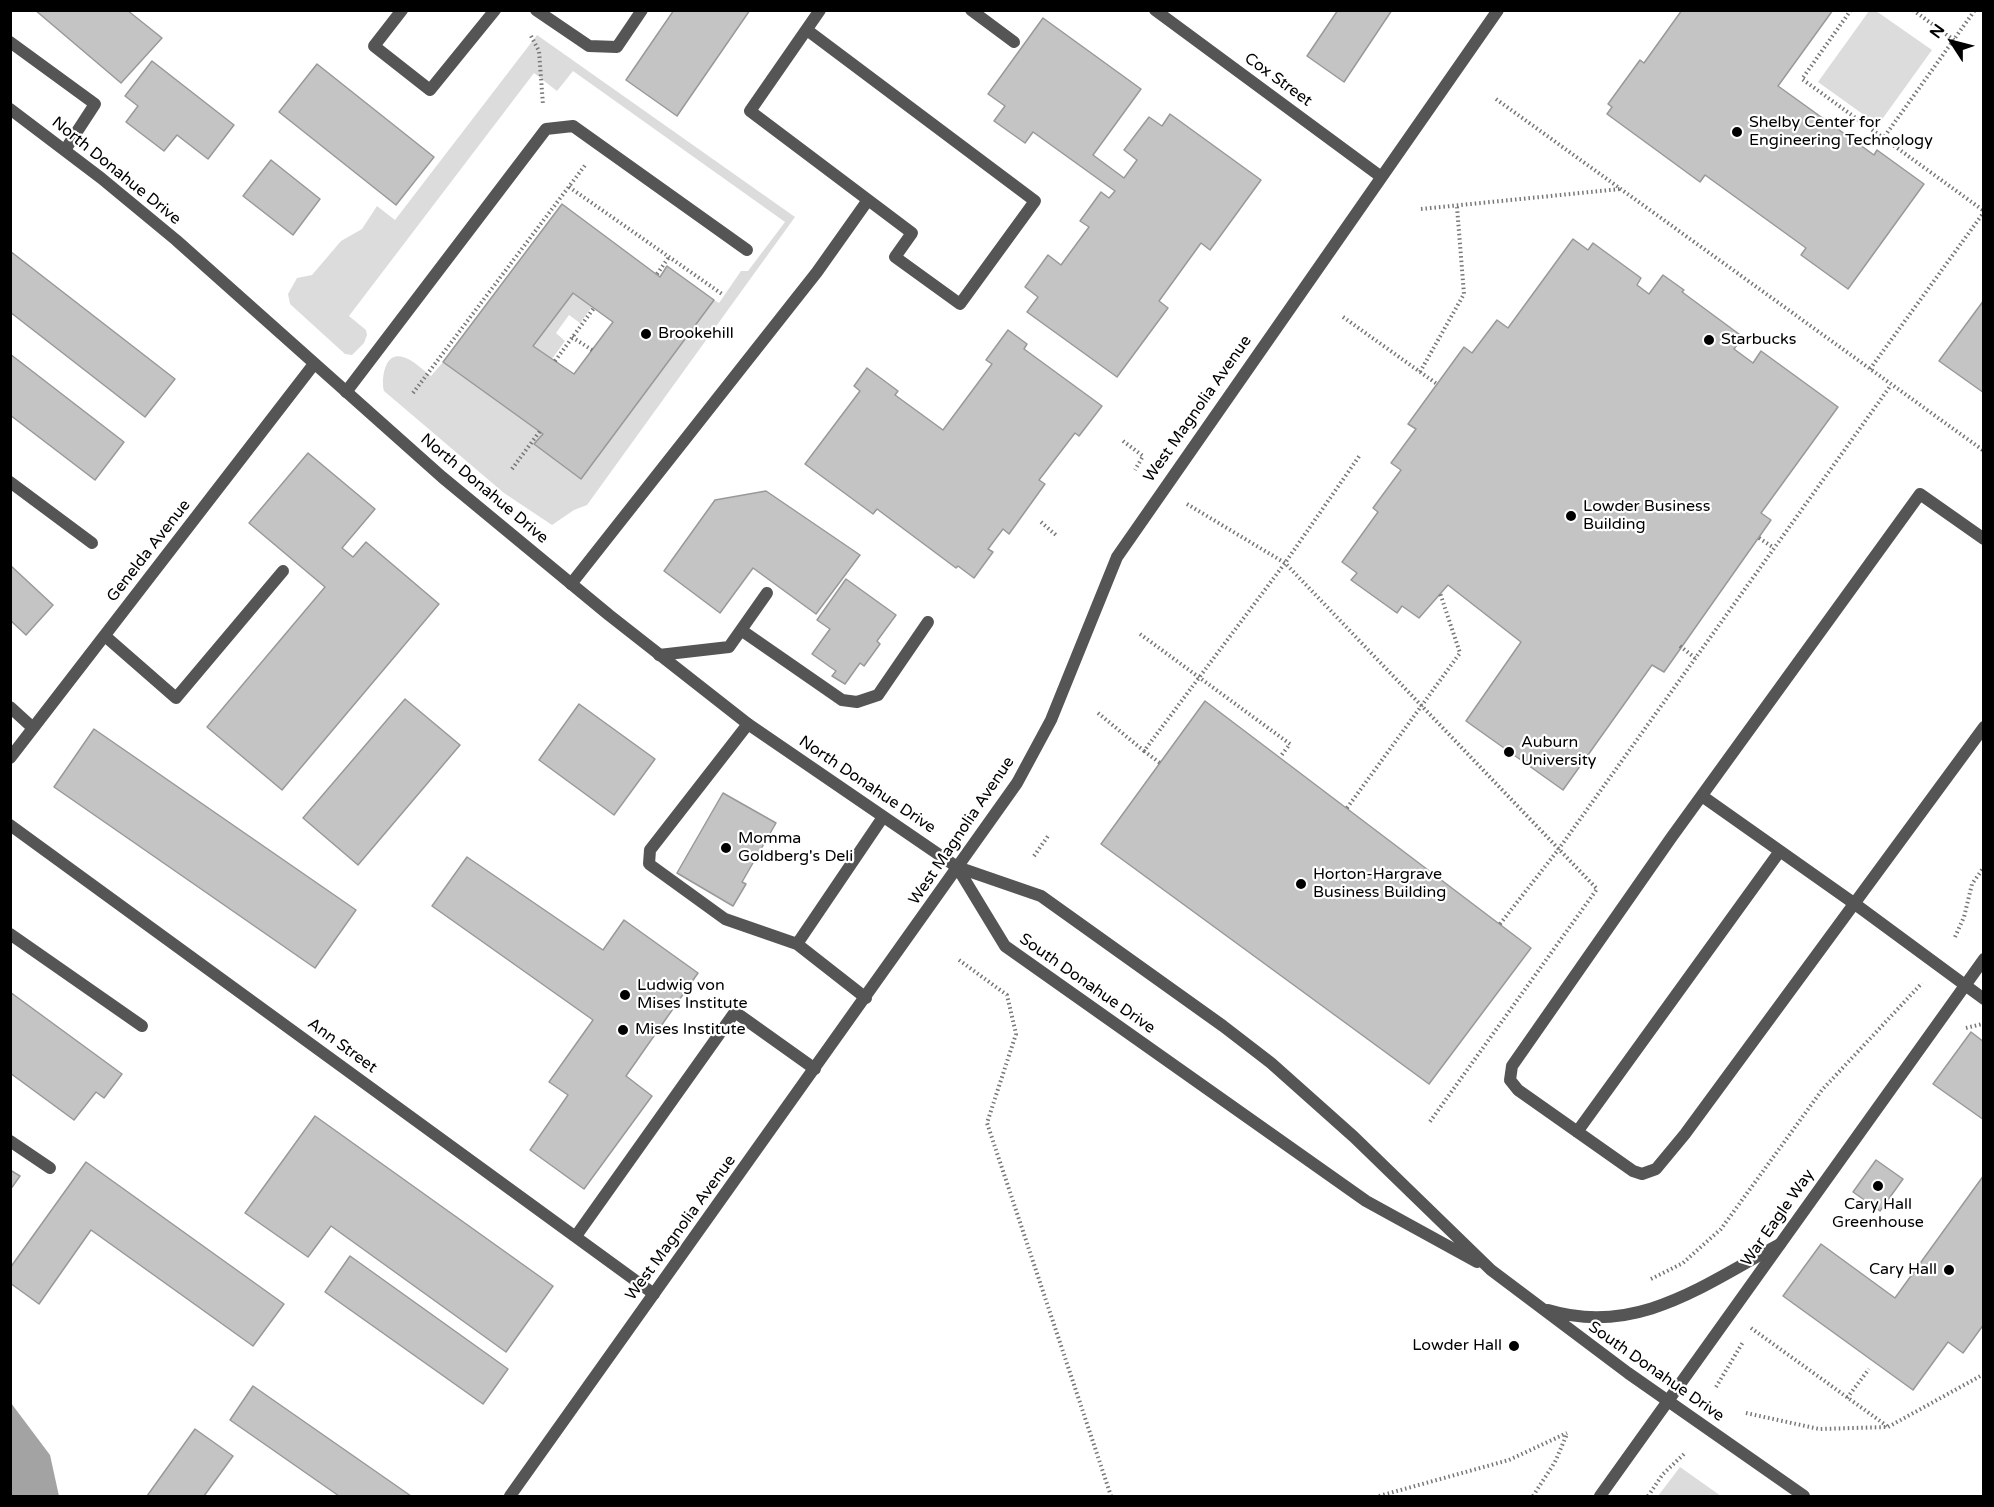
<!DOCTYPE html>
<style>
body{margin:0}
#map{position:relative;width:1994px;height:1507px;overflow:hidden;background:#fff;font-family:"Varela Round",sans-serif}
canvas{display:block}
.frame{position:absolute;inset:0;border:12px solid #000;pointer-events:none}
.north{position:absolute;left:1922px;top:12px;width:60px;height:60px;-webkit-text-stroke:4px #fff;paint-order:stroke;rotate:306deg;font-size:16px;font-weight:700;line-height:24px;text-align:center;color:#000}
.north::after{content:'';display:block;margin:auto;width:21px;height:27px;background:#000;clip-path:polygon(50% 0,100% 100%,50% 72%,0 100%)}
</style>
<div id="map">
<canvas width="1994" height="1507"></canvas>
<div class="frame"></div>
<div class="north">N</div>
</div>
<script>
const context = document.querySelector('canvas').getContext('2d');
context.lineJoin = 'round';
function paint(path, color) { context.fillStyle = color; context.fill(path, 'evenodd'); }
function strokePath(path, color, width, dash) { context.strokeStyle = color; context.lineWidth = width; context.lineCap = dash ? 'butt' : 'round'; context.setLineDash(dash || []); context.stroke(path); }
function write(font, color, halo, rows, align = 'center') {
  context.font = font + ' "Varela Round",sans-serif'; context.lineWidth = 4.5; context.setLineDash([]); context.textBaseline = 'middle'; context.strokeStyle = halo; context.fillStyle = color; for (const [text, x, y, turn = 0] of rows) {
    context.save(); context.translate(x, y); context.rotate((+turn || 0) * Math.PI / 180); context.textAlign = isNaN(turn) ? turn : align; if (halo) context.strokeText(text, 0, 0); context.fillText(text, 0, 0); context.restore();
  }
}
paint(new Path2D(`
 M1869,11H1876L1932,50L1878,125L1818,82Z
 M537,35L795,217L587,505L574,510L552,525L504,493L384,391C381,380 384,351 403,357C412,359 423,370 431,376L443,362L543,434L535,444L581,479L714,300L719,303L741,271H748L785,222L573,71L557,91L534,73L349,316L366,330L367,335L364,343L352,355L345,354L290,304L288,294L297,278L312,275L341,241L362,229L377,206L395,220Z
 M573,293L592,307L580,323L569,315L556,333L565,341L552,359L533,346Z
 M1680,1467L1721,1496H1658Z`), '#dcdcdc');
paint(new Path2D(`
 M11,1403L50,1455L59,1496H11Z`), '#a3a3a3');
const building = new Path2D(`
 M35,10H127L162,38L121,83Z
 M674,10H750L677,116L626,80Z
 M1338,10H1392L1344,82L1307,56Z
 M1682,10H1833L1778,86L1874,155L1877,150L1924,184L1848,289L1801,255L1806,248L1705,175L1700,182L1607,114L1612,107L1608,104L1640,60L1644,63Z
 M1043,18L1141,89L1093,155L1124,178L1137,160L1124,150L1149,117L1162,126L1170,114L1261,180L1210,250L1201,243L1159,301L1168,308L1117,377L1027,312L1038,297L1025,287L1048,255L1061,265L1089,227L1080,221L1101,192L1109,198L1115,191L1033,132L1025,143L994,121L1005,106L988,94Z
 M152,61L234,125L208,159L177,135L164,151L126,122L138,106L125,96Z
 M317,64L434,157L396,205L279,112Z
 M271,160L320,199L293,235L243,196Z
 M562,204L660,277L667,266L714,300L581,479L534,444L543,434L443,362ZM573,293L613,322L574,374L533,346Z
 M1573,239L1588,250L1593,243L1641,278L1637,285L1649,294L1663,275L1684,290L1682,292L1743,337L1734,349L1753,363L1761,351L1838,407L1761,513L1771,520L1664,672L1652,665L1563,790L1466,721L1521,642L1448,585L1419,618L1402,606L1397,613L1351,580L1357,573L1342,562L1378,512L1373,508L1401,470L1391,463L1416,429L1408,424L1464,347L1472,353L1497,320L1508,328Z
 M10,251L175,379L145,417L10,312Z
 M1984,300V393L1939,361Z
 M1008,330L1027,344L1024,349L1102,406L1079,436L1075,433L1039,480L1045,484L1009,534L1003,529L988,549L993,552L974,578L958,566L956,568L877,509L873,514L805,464L860,391L854,386L867,368L898,391L895,395L943,430L992,364L986,360Z
 M10,354L124,442L95,480L10,415Z
 M308,453L375,509L342,548L353,557L366,542L439,604L282,790L207,727L325,587L249,523Z
 M766,491L860,555L816,614L753,568L720,613L664,571L715,500Z
 M10,565L53,605L26,635L10,620Z
 M846,579L896,615L877,641L880,644L864,666L860,663L845,684L832,676L836,671L812,654L830,629L817,620Z
 M405,699L460,745L358,865L303,818Z
 M1205,701L1531,948L1429,1084L1101,844Z
 M579,704L655,759L614,815L539,760Z
 M94,729L356,910L315,968L54,787Z
 M723,793L776,823L742,882L746,884L733,906L677,873Z
 M467,857L603,950L624,920L698,973L626,1076L652,1096L584,1189L530,1150L568,1095L549,1082L593,1020L432,906Z
 M10,992L122,1074L104,1098L96,1092L74,1120L10,1073Z
 M1971,1032L1984,1042V1120L1933,1084Z
 M315,1116L553,1286L506,1352L331,1226L308,1257L245,1213Z
 M1876,1160L1903,1179L1880,1211L1853,1192Z
 M86,1162L284,1304L253,1346L91,1230L39,1304L10,1283V1268Z
 M10,1170L20,1176L10,1190Z
 M1984,1175V1324L1963,1353L1948,1342L1913,1390L1783,1296L1821,1244L1895,1298Z
 M350,1256L508,1369L483,1404L325,1292Z
 M253,1386L411,1496H339L230,1420Z
 M195,1429L233,1456L204,1496H147Z`);
paint(building, '#c4c4c4');
strokePath(building, '#999', 1.5);
strokePath(new Path2D(`
 M1851,10L1802,79L1984,211
 M1913,10L1954,40
 M531,36L539,51L543,105
 M1496,99L1984,451
 M1882,140L1975,10
 M569,187L722,294
 M1421,209L1620,189
 M657,274L669,257
 M1343,317L1437,384
 M572,337L592,350
 M555,361L594,308
 M1870,369L1984,212
 M1420,372L1464,294L1457,207
 M413,393L586,164
 M1123,441L1143,456L1135,470
 M512,469L540,431
 M1187,504L1285,563L1597,889L1429,1123
 M1041,522L1057,536
 M1759,538L1774,548
 M1140,634L1290,744L1280,757
 M1680,646L1695,658
 M1098,713L1144,751L1285,563L1360,455
 M1144,751L1160,763
 M1347,808L1460,653L1440,593
 M1034,856L1048,836
 M1500,924L1558,850L1891,385
 M1955,937L1964,917L1972,884L1984,867
 M959,960L1007,995L1016,1034L987,1123L1111,1496
 M1966,1028L1982,1024
 M1651,1279L1683,1263L1721,1229L1822,1090L1922,983
 M1751,1328L1887,1426
 M1716,1387L1743,1342
 M1847,1398L1869,1369
 M1746,1413L1819,1429L1888,1427L1984,1374
 M1379,1496L1509,1460L1567,1433
 M1533,1496L1555,1462L1567,1434
 M1648,1496L1663,1474L1684,1454`), '#777', 4, [1.5, 3]);
strokePath(new Path2D(`
 M402,10L374,46L430,90L495,10
 M536,10L589,46L617,47L642,10
 M971,10L1014,42
 M807,30L1035,201L960,304L895,257L912,233L750,111L820,10
 M10,42L95,104L65,150
 M346,392L546,129L573,126L747,250
 M10,482L92,543
 M1984,539L1920,494L1671,838L1512,1066L1510,1080L1518,1090L1633,1171L1642,1174L1656,1169L1685,1134L1984,727
 M571,584L817,272L868,200
 M741,630L767,593
 M105,636L176,698L283,571
 M659,655L729,647L741,630L842,700L857,702L878,695L928,622
 M10,707L33,728
 M748,724L650,850L649,864L725,919L797,944L866,998
 M1702,796L1855,904L1984,999
 M10,934L142,1026
 M797,944L883,817
 M1577,1132L1780,851
 M10,1141L50,1168
 M576,1236L735,1012L815,1069`), '#555', 12);
strokePath(new Path2D(`
 M1155,10L1380,176
 M10,758L314,364
 M10,825L654,1294
 M1600,1496L1984,959`), '#555', 12);
strokePath(new Path2D(`
 M10,109L101,178L176,240L442,477L609,615L748,724L957,867L1041,896L1223,1026L1271,1063L1354,1137L1491,1270L1628,1373L1804,1496
 M957,867L1005,946L1366,1201L1477,1262
 M1548,1310C1637,1337 1705,1284 1780,1244
 M510,1496L1017,783L1051,720L1117,557L1498,10`), '#555', 12);
for (const [x, y, r, color] of [
 [1737,132,6,"#000"],
 [646,334,6,"#000"],
 [1709,340,6,"#000"],
 [1571,516,6,"#000"],
 [1509,752,6,"#000"],
 [726,848,6,"#000"],
 [1301,884,6,"#000"],
 [625,995,6,"#000"],
 [623,1030,6,"#000"],
 [1878,1186,6,"#000"],
 [1949,1270,6,"#000"],
 [1514,1346,6,"#000"]
]) { const dot = new Path2D(); dot.arc(x, y, r, 0, 2 * Math.PI); context.fillStyle = color; context.fill(dot); strokePath(dot, '#fff', 2); }
write('16px', '#000', '#fff', [
 ["Cox Street",1278,80,36],
 ["North Donahue Drive",116,171,39],
 ["West Magnolia Avenue",1198,409,-55],
 ["North Donahue Drive",484,489,40],
 ["Genelda Avenue",149,551,-52],
 ["North Donahue Drive",867,785,34],
 ["West Magnolia Avenue",962,831,-56],
 ["South Donahue Drive",1087,984,35],
 ["Ann Street",342,1046,36],
 ["War Eagle Way",1778,1218,-55],
 ["West Magnolia Avenue",681,1228,-54],
 ["South Donahue Drive",1656,1372,35]
]);
write('16px', '#000', '#fff', [
 ["Shelby Center for",1749,123],
 ["Engineering Technology",1749,141],
 ["Brookehill",658,334],
 ["Starbucks",1721,340],
 ["Lowder Business",1583,507],
 ["Building",1583,525],
 ["Auburn",1521,743],
 ["University",1521,761],
 ["Momma",738,839],
 ["Goldberg's Deli",738,857],
 ["Horton-Hargrave",1313,875],
 ["Business Building",1313,893],
 ["Ludwig von",637,986],
 ["Mises Institute",637,1004],
 ["Mises Institute",635,1030],
 ["Cary Hall",1878,1205,"center"],
 ["Greenhouse",1878,1223,"center"],
 ["Cary Hall",1937,1270,"right"],
 ["Lowder Hall",1502,1346,"right"]
], 'left');
</script>
